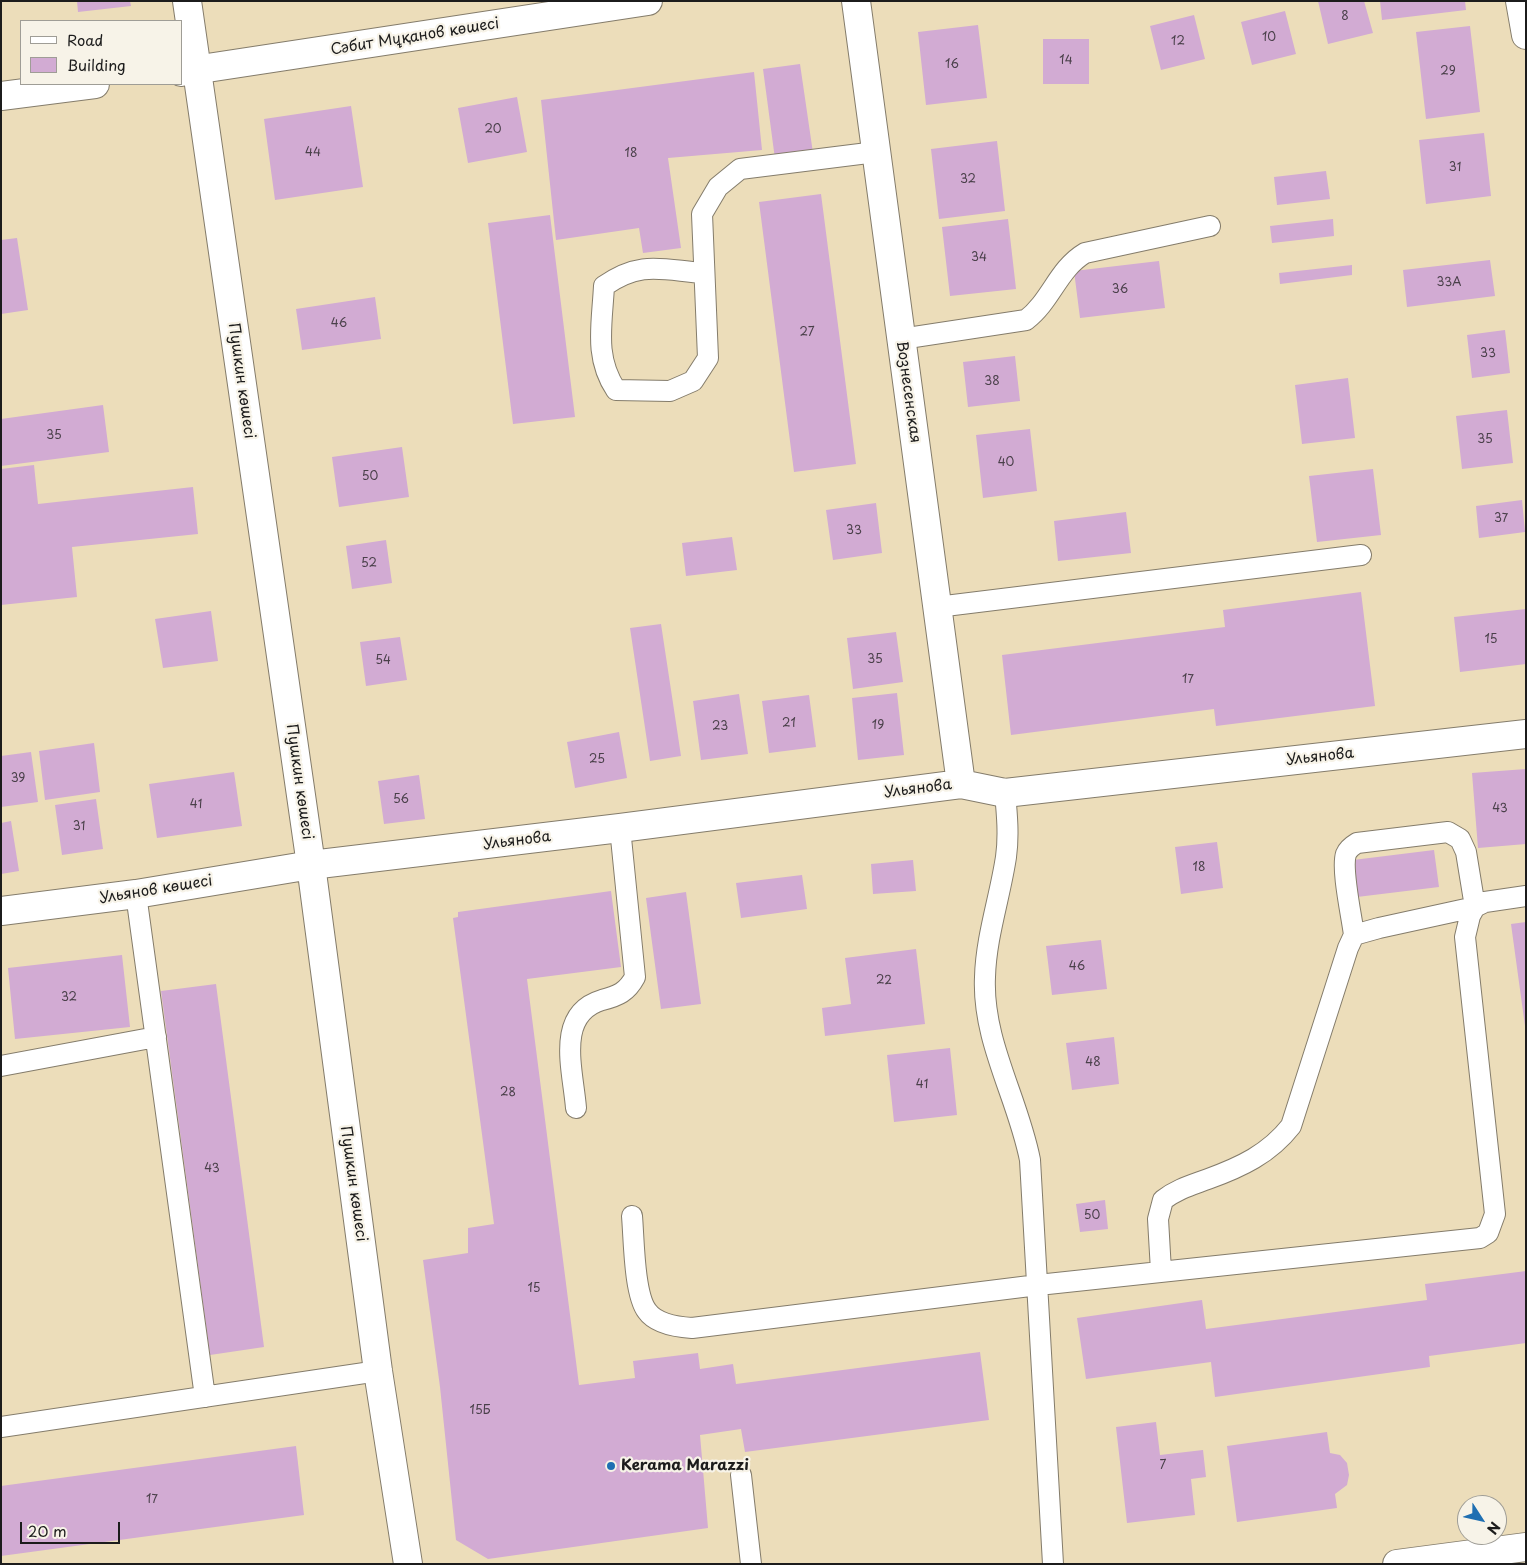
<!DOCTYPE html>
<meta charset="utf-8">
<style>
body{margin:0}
#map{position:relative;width:1527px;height:1565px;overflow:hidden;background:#ecddba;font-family:"Playpen Sans",sans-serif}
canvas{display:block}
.frame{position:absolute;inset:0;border:2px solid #1c1c1c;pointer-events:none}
.legend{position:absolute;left:20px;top:20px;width:162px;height:65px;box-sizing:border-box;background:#f7f3e8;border:1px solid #9f9d96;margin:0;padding:6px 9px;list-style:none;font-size:15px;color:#1c1c1c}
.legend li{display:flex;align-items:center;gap:10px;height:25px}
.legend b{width:25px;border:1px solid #9f9d96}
.north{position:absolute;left:1457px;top:1495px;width:50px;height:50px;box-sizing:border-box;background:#f7f3e8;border:1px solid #9f9d96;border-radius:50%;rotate:125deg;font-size:14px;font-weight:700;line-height:20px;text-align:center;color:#1c1c1c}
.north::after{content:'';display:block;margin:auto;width:18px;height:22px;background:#1f6fb2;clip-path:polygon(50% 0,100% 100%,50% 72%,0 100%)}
.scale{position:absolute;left:20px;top:1522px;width:100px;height:22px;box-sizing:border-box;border:2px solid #1c1c1c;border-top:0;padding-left:6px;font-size:15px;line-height:18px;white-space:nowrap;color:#1c1c1c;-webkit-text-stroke:4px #f7f3e8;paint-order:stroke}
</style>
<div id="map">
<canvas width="1527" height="1565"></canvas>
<div class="frame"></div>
<ul class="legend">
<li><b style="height:6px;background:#fff"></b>Road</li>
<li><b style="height:14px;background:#d2abd3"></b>Building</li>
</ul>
<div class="north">N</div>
<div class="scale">20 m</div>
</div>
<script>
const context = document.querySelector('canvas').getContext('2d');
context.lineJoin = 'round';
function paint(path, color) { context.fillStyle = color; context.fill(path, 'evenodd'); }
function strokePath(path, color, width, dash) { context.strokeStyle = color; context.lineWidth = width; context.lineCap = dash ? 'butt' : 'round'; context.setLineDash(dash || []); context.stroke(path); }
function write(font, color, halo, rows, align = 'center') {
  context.font = font + ' "Playpen Sans",sans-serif'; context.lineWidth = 4.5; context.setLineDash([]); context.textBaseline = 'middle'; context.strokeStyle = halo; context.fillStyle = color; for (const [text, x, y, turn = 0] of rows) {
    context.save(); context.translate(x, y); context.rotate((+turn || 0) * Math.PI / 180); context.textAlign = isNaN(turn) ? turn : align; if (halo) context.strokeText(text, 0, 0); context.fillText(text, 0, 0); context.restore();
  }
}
paint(new Path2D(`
 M77,1H130L131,6L78,12Z
 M1318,1H1364L1373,33L1328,44Z
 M1380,1H1465L1466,10L1382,20Z
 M1285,11L1296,54L1252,65L1241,22Z
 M1194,15L1205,59L1161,70L1150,26Z
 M978,25L987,98L926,105L918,32Z
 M1470,26L1480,112L1426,119L1416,32Z
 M1043,39H1089V84H1043Z
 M800,64L813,153L775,159L763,69Z
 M754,72L762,150L668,158L681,248L643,253L639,228L556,240L541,100Z
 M517,97L527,152L468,163L458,108Z
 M351,106L363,187L275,200L264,119Z
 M1484,133L1491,196L1426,204L1419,140Z
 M997,141L1005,211L939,219L931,149Z
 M1326,171L1330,199L1277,205L1274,177Z
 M821,194L856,464L794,472L759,202Z
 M550,215L575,417L513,424L488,223Z
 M1008,219L1016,289L950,296L942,227Z
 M1333,219L1334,236L1272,243L1270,226Z
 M17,238L28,310L1,314V240Z
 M1490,260L1495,296L1407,307L1403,270Z
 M1159,261L1165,308L1080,318L1074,271Z
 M1352,265V275L1280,284L1279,273Z
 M375,297L381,339L302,350L296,309Z
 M1505,330L1510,373L1472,378L1467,335Z
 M1015,356L1020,401L968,407L963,362Z
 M1348,378L1355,438L1302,444L1295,385Z
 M103,405L109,452L1,466V419Z
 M1507,410L1513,463L1462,469L1456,416Z
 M1030,429L1037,491L983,498L976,435Z
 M402,447L409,497L339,507L332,457Z
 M34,465L38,504L193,487L198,534L72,547L77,597L1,605V469Z
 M1373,469L1381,535L1317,542L1309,476Z
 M1522,500L1525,532L1479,538L1476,506Z
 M876,503L882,553L833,560L826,510Z
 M1126,512L1131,553L1058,561L1054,521Z
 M732,537L737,570L686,576L682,543Z
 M386,540L392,583L352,589L346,546Z
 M1361,592L1375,706L1216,726L1214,709L1011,735L1002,655L1225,627L1223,610Z
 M1526,609V664L1460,672L1454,617Z
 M211,611L218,661L163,668L155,619Z
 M661,624L681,756L650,761L630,628Z
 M896,632L903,682L853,689L847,638Z
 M400,637L407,680L366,686L360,642Z
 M897,693L904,755L858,760L852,698Z
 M739,694L748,754L701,760L693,701Z
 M809,695L816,747L769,753L762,701Z
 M619,732L627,778L575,788L567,742Z
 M94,743L100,792L45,800L39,751Z
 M31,752L38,802L1,807V756Z
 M1526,769V844L1478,848L1472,773Z
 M234,772L242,826L157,838L149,784Z
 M419,775L425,819L384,824L378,781Z
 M96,799L103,849L62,855L55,805Z
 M11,821L19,871L1,874V823Z
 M1217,842L1223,888L1181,894L1175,847Z
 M1434,850L1439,887L1357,897L1353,860Z
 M913,860L916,891L873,894L871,864Z
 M802,875L807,909L741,918L736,883Z
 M611,891L621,967L527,979L579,1385L635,1378L633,1361L698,1353L700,1369L733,1364L736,1384L980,1352L989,1420L745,1452L741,1429L700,1435L708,1528L488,1559L456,1540L440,1387L423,1260L468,1253V1228L494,1224L453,918L458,917V912Z
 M686,892L701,1004L661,1009L646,898Z
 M1526,922V1026H1525L1511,924Z
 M1101,940L1107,989L1052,995L1046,946Z
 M916,949L925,1024L825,1036L822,1008L851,1004L845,958Z
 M122,955L130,1027L15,1039L8,968Z
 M216,984L264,1347L210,1355L161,991Z
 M1114,1037L1119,1084L1072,1090L1066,1043Z
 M950,1048L957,1115L894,1122L887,1055Z
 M1105,1200L1108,1229L1080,1232L1076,1204Z
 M1526,1271V1343L1429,1356L1430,1367L1215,1397L1211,1362L1086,1379L1077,1318L1202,1300L1206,1329L1427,1300L1425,1284Z
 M1156,1422L1160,1455L1203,1450L1206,1477L1191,1479L1195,1515L1127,1523L1116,1427Z
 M1327,1432L1330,1453L1340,1455L1347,1463L1349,1475L1347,1485L1335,1494L1337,1508L1237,1522L1227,1446Z
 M296,1446L304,1515L1,1556V1486Z`), '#d2abd3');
const service = new Path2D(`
 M704,273C662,270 641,260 604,286C602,325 594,357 616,390L670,391L693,381L708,358L702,214L718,187L740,169L876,152
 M901,339L1026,320C1051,301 1058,269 1085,253L1210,226
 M937,607L1361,555
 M1005,793C1007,814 1009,836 1006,857C1000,897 986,937 985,977C982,1041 1018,1098 1030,1160L1053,1564
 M136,894L205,1397
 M1,1066L156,1037
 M576,1108C573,1070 555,1014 602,1000C618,996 627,992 635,977L620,828
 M632,1216C634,1239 634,1294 647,1311C656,1324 677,1327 692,1328L1038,1285L1480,1238L1488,1233L1495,1214L1465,937L1470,916L1475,907L1466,852L1460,839L1448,832L1357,843C1352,846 1348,849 1346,854C1341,869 1352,918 1354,935
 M1161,1271L1158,1219L1163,1200C1177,1189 1192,1185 1208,1179C1241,1167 1269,1154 1291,1126L1348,948L1354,935L1379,928L1475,907L1485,902L1526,896
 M1,1427L378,1371
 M741,1475L751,1564`);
const minor = new Path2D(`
 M856,1L961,784
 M1520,1L1526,35
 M181,72L648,1
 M1,96L95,84
 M311,865L620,828L961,784L1005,793L1526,734`);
const tertiary = new Path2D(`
 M187,1L311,865L378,1371L408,1564
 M1,911L136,894L311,865`);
const secondary = new Path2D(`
 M1397,1564L1526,1547`);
strokePath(service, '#847c6b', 22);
strokePath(minor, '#847c6b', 30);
strokePath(tertiary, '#847c6b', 30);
strokePath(secondary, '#847c6b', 30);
strokePath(service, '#fff', 20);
strokePath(minor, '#fff', 28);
strokePath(tertiary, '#fff', 28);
strokePath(secondary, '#fff', 28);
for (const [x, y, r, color] of [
 [611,1466,5,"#1f6fb2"]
]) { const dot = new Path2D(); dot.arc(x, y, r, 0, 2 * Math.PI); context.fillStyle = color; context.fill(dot); strokePath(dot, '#f7f3e8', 2); }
write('12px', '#4a404a', null, [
 ["8",1345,17],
 ["10",1269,38],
 ["12",1178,42],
 ["14",1066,61],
 ["16",952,65],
 ["29",1448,72],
 ["20",493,130],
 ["44",313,153],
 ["18",631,154],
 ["31",1455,168],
 ["32",968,180],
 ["34",979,258],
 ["33А",1449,283],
 ["36",1120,290],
 ["46",339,324],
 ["27",807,333],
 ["33",1488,354],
 ["38",992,382],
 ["35",54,436],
 ["35",1485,440],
 ["40",1006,463],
 ["50",370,477],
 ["37",1501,519],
 ["33",854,531],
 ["52",369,564],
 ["15",1491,640],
 ["35",875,660],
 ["54",383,661],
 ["17",1188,680],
 ["21",789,724],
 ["19",878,726],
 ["23",720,727],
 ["25",597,760],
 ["39",18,779],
 ["56",401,800],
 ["41",196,805],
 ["43",1500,809],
 ["31",79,827],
 ["18",1199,868],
 ["46",1077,967],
 ["22",884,981],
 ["32",69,998],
 ["48",1093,1063],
 ["41",922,1085],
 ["28",508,1093],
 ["43",212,1169],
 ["50",1092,1216],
 ["15",534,1289],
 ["15Б",480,1411],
 ["7",1163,1466],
 ["17",152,1500]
]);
write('15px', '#1c1c1c', '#f7f3e8', [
 ["Сәбит Мұқанов көшесі",415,37,-9],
 ["Пушкин көшесі",241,381,82],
 ["Вознесенская",908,392,82],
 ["Ульянова",1320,757,-6],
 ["Пушкин көшесі",299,782,82],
 ["Ульянова",918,789,-7],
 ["Ульянова",517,841,-7],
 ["Ульянов көшесі",156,890,-9],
 ["Пушкин көшесі",353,1184,82]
]);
write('bold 15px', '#1c1c1c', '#f7f3e8', [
 ["Kerama Marazzi",621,1466]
], 'left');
</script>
